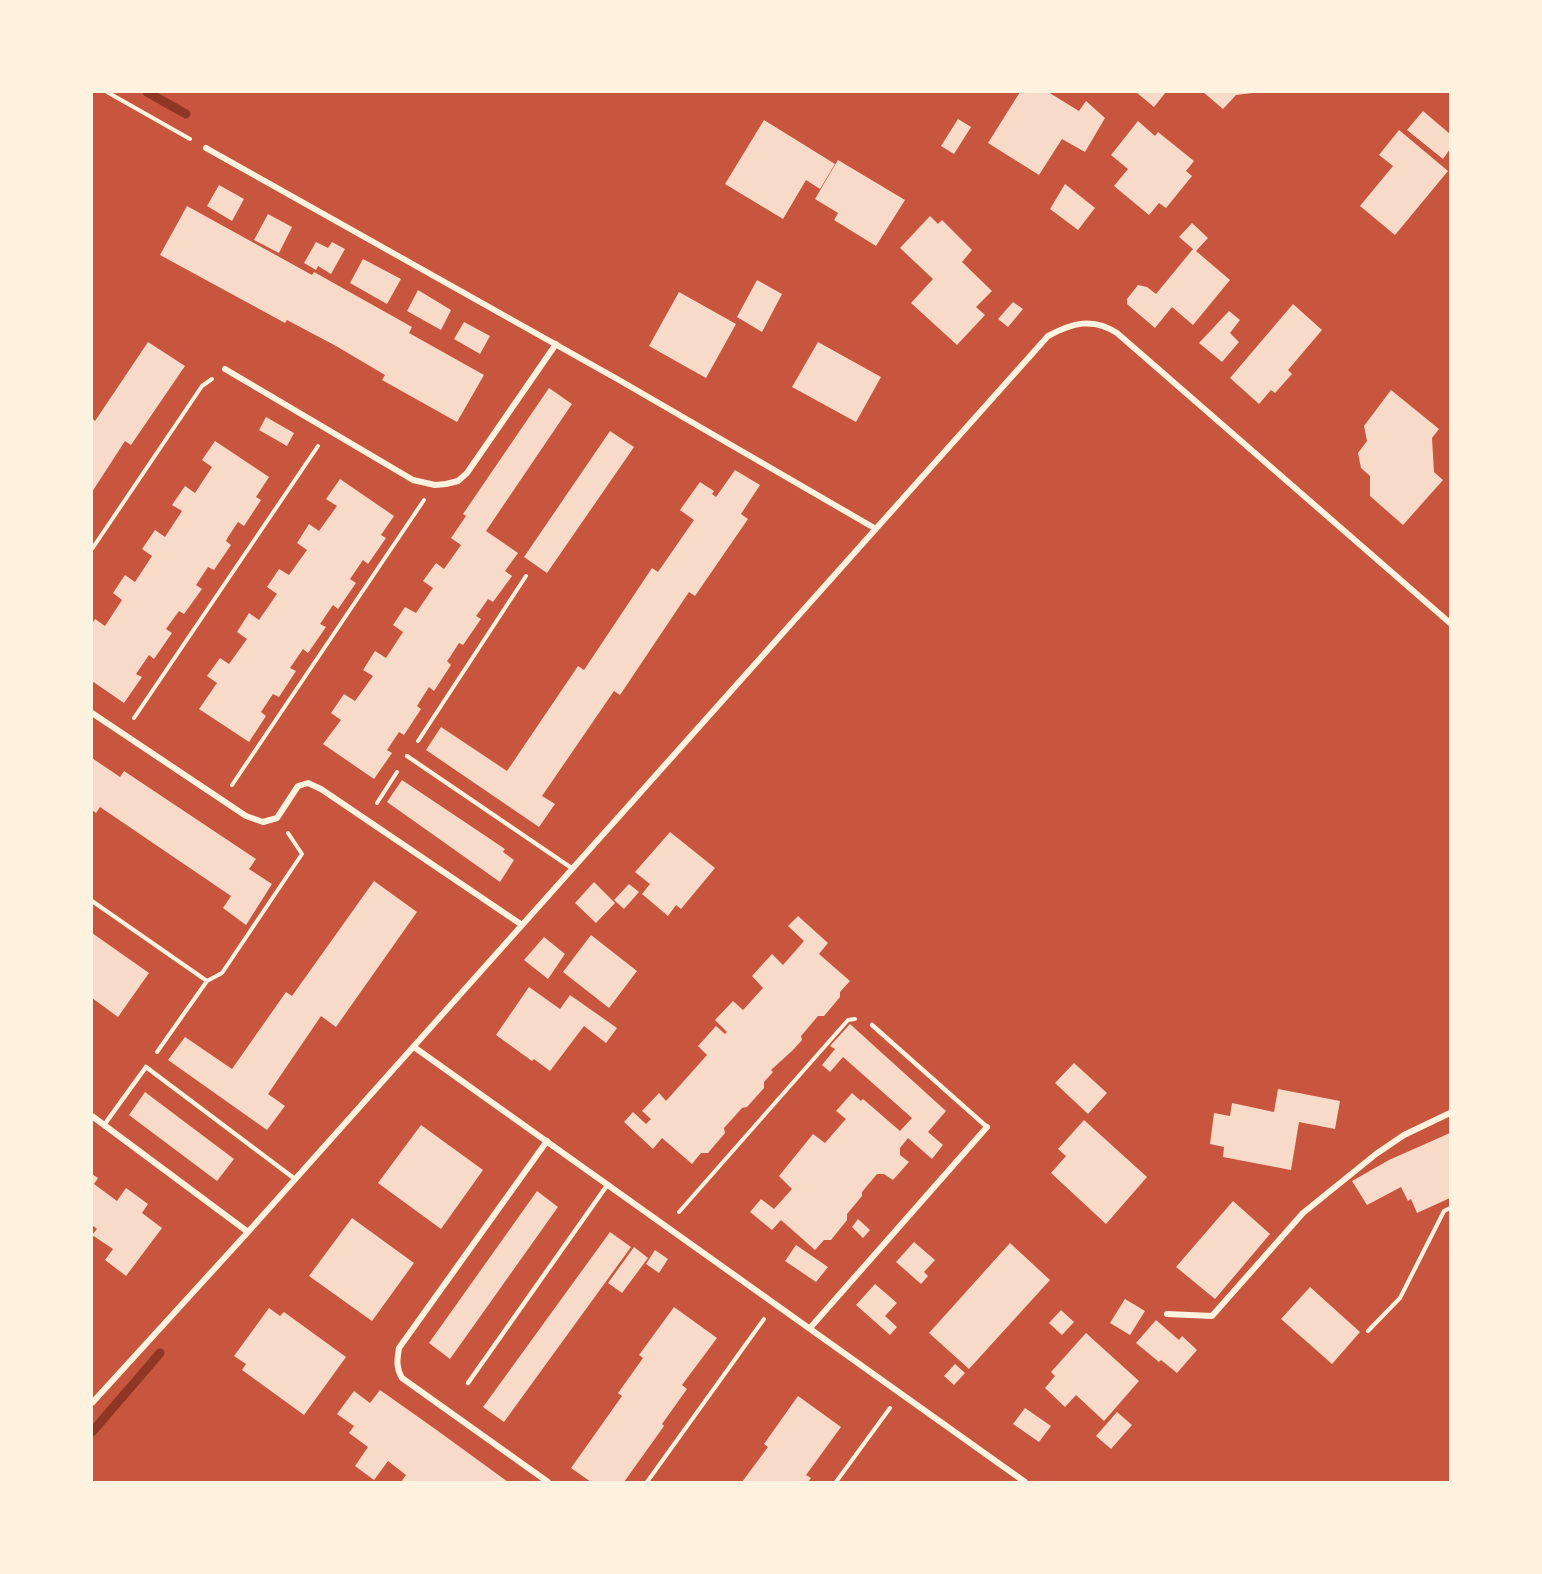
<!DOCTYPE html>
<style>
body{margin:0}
#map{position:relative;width:1542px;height:1574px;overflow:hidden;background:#c8553d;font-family:Montserrat,sans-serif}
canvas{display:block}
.frame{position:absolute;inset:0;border:93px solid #fff3e0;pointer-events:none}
</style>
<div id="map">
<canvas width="1542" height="1574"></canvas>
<div class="frame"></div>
</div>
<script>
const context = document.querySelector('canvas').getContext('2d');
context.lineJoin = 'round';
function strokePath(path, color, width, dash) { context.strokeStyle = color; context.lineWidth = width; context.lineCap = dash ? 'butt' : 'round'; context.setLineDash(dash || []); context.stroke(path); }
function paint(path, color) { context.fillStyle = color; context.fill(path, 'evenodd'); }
strokePath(new Path2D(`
 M147,92L186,114
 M92,1432L160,1353`), '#8f3625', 9);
paint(new Path2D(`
 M1020,92H1048L1079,111L1086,101L1105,118L1085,152L1062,139L1039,175L988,143Z
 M1136,92H1166L1154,107Z
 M1203,92H1252V93L1236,95L1223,109Z
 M1423,111L1450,134V149L1443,159L1407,130Z
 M958,119L971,127L954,154L941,146Z
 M764,120L835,164L820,189L806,180L783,219L725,184Z
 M1138,121L1155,136L1158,132L1194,161L1186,171L1192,176L1166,208L1159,203L1149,215L1114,186L1128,169L1111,155Z
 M1399,130L1448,171L1395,235L1360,206L1393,166L1379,155Z
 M838,160L905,200L876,246L834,220L838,213L815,199Z
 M1065,184L1095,208L1078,230L1050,209Z
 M219,185L244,199L232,221L207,206Z
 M187,206L312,275L314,272L412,327L409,333L484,375L457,422L382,380L385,375L336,346L287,320L285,323L160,255Z
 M268,214L292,227L279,253L254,240Z
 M930,216L938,224L942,220L972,250L962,262L992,291L976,307L985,315L957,345L911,303L933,279L900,248Z
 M1192,223L1208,238L1196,251L1230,280L1193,325L1172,307L1155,328L1127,304V299L1138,285L1147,287L1156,294L1193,249L1179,237Z
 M316,242L328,248L332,242L345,249L331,274L318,266L316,270L304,263Z
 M363,259L401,279L387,304L350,283Z
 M757,280L782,294L762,332L737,317Z
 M418,290L451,310L441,330L407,311Z
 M679,292L736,324L706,378L649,346Z
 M1013,302L1023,309L1008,327L998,319Z
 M1293,304L1322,330L1288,370L1292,374L1275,393L1271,390L1259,404L1230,378Z
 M1229,311L1240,320L1230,333L1239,342L1222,362L1199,343Z
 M464,322L490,336L480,354L454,339Z
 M148,342L185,366L131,445L125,441L92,492V418L95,421Z
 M818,342L881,377L856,422L792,387Z
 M549,388L572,404L486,531L518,553L505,571L512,576L493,602L488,599L479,612L476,616L481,619L463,645L459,643L450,657L447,661L451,665L434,691L429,687L417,706L421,709L404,735L399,732L387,750L392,753L374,779L323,744L341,720L331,713L344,694L355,701L373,676L363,670L375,651L386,658L403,632L393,625L405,607L416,613L433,588L423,581L436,563L444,569L461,545L451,538L466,516L463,514Z
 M1391,390L1439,429L1432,438L1434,472L1443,480L1403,525L1370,496V476L1361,468L1358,453L1367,441L1364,426Z
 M266,417L294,433L287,446L259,430Z
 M610,431L634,447L547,573L524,557Z
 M215,441L269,477L256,497L261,500L244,526L238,522L228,537L226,541L231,545L214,570L208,567L196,585L202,589L184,614L179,611L166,629L172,633L154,659L149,655L136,674L142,677L124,703L92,681V624L95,619L105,626L122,600L113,593L125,575L135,582L152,556L142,549L155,530L165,537L182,511L172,505L185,486L195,493L212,467L202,460Z
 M735,470L760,485L741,514L748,519L695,596L689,592L620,695L614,691L542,796L555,804L539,827L426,750L441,727L507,771L578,666L584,670L652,568L658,572L694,520L680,510L700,482L714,491L712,494L716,497Z
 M340,479L394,516L381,535L386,538L368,564L363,560L350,579L356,583L338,609L333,605L320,624L326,627L308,653L303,649L290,668L296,671L279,697L273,694L261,712L266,716L249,742L199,709L217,683L207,676L220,658L229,664L247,639L237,632L249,613L259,620L277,594L267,587L279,569L289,575L307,550L297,543L309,524L319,531L337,506L326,499Z
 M92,758L120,777L124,771L256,859L249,869L272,884L246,925L223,908L231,896L100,807L96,813L92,810Z
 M402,780L505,849L503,852L514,860L500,882L387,802Z
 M670,832L715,868L681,909L676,905L668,916L642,894L650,884L635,872Z
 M374,881L417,912L336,1027L321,1016L268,1094L285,1106L267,1130L168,1060L185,1037L232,1069L286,992L292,996Z
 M594,882L615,903L596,923L575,903Z
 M629,884L639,892L624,909L614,900Z
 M798,916L828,943L819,954L850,981L840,992V997L824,1016H818L801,1036L802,1040L793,1050L771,1070L773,1072L764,1082V1088L747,1107L742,1108L724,1128L725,1133L708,1153H701L692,1164L662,1138L653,1149L624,1122L633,1112L646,1124L651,1119L642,1111L659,1093L666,1101L707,1055L698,1046L716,1026L725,1034L727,1032L715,1020L733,1001L743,1010L763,988L752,976L772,954L783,965L804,941L788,926Z
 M92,933L149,973L118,1017L92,998Z
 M591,935L637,971L609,1008L563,972Z
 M544,937L565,954L548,979L524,960Z
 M529,987L560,1009L570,995L617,1028L606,1043L584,1026L550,1071L534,1059L532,1061L496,1035Z
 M850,1024L946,1111L928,1132L943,1145L932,1159L908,1138L900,1148V1155L909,1162L893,1180L884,1174H877L862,1192V1196L847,1214V1220L831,1240H824L815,1250L781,1220L772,1230L750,1212L761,1199L774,1209L792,1189L779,1176L813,1134L825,1143L844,1121L846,1119L836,1111L852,1093L861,1101L863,1099L900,1131L912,1118L843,1057L830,1072L822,1065L835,1049L830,1046Z
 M1074,1063L1107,1093L1088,1114L1055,1083Z
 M1278,1089L1340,1101L1335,1129L1299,1122L1291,1170L1223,1157L1224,1147L1210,1144L1214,1113L1230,1116L1232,1103L1274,1112Z
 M145,1092L234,1159L217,1181L129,1115Z
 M1084,1120L1147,1177L1106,1224L1051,1173L1066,1156L1058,1149Z
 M421,1125L483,1170L441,1229L378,1183Z
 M1450,1133V1198L1417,1213L1411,1199L1408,1201L1401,1187L1367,1205L1352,1181L1389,1160Z
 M92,1174L98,1178L94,1184L117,1201L126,1188L148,1204L142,1213L162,1228L126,1276L105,1260L113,1249L92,1235L97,1229L92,1225Z
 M537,1191L558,1207L450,1359L429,1343Z
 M1233,1201L1270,1234L1215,1299L1176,1267Z
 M352,1218L414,1263L372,1321L309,1276Z
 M858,1219L870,1230L863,1238L852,1227Z
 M610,1232L631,1247L504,1422L483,1407Z
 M914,1242L935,1260L924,1272L928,1276L921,1284L896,1262Z
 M1010,1243L1050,1280L969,1369L929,1333Z
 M796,1245L828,1267L816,1282L785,1261Z
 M634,1247L648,1258L622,1293L608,1283Z
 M655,1250L668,1259L659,1273L646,1264Z
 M875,1284L897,1303L885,1316L897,1327L890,1335L856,1305Z
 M1310,1287L1360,1332L1332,1364L1281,1319Z
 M1125,1299L1145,1311L1130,1335L1110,1323Z
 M674,1307L717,1338L682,1385L687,1389L662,1424L664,1426L624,1482H591L571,1468L622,1396L618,1393L643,1358L639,1355Z
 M269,1308L280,1316L284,1312L346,1357L304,1415L242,1370L246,1364L234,1356Z
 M1061,1310L1074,1322L1062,1335L1049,1323Z
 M1156,1320L1179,1340L1182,1336L1197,1350L1177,1373L1161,1360L1159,1362L1136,1343Z
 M1086,1333L1139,1381L1104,1421L1076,1395L1065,1407L1045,1388L1055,1376L1051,1372Z
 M955,1364L965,1373L954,1385L944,1376Z
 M380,1390L438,1431L508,1482H401L406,1475L388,1461L374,1480L355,1466L368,1447L349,1433L354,1426L337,1414L354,1391L370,1403Z
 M798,1396L841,1427L806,1475L811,1478L808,1482H742L768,1447L764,1444Z
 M1025,1408L1051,1426L1039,1442L1013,1424Z
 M1117,1412L1132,1425L1111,1449L1096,1436Z`), '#f7dbc8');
strokePath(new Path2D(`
 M107,92L190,139
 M92,549L202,386L212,379
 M134,718L318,446
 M418,741L526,576
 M232,785L424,500
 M377,803L397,772
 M92,901L207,981
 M157,1052L207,981L222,973L302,854L288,833
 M679,1212L848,1020L855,1019
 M1368,1331L1400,1298L1444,1211L1450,1208
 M647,1482L764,1319
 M836,1482L890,1408`), '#fff3e0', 4);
strokePath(new Path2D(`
 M407,756L573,869
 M872,1025L987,1127
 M104,1125L146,1067L295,1179
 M468,1383L608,1184`), '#fff3e0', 4.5);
strokePath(new Path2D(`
 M206,148L619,380L876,529
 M225,369L413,480L435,485L446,484L458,481L467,473L556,344
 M92,713L246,816L263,822L277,818L298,786L308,783L321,789L522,925
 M414,1047L1025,1482
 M92,1116L248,1232
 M547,1141L399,1348C397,1360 396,1368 402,1378L548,1482
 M1167,1314L1212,1316L1303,1213L1376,1154L1404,1135L1450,1113
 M810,1328L987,1127
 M92,1403L248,1232L1048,336C1072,323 1093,317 1117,333L1450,623`), '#fff3e0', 6);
</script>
